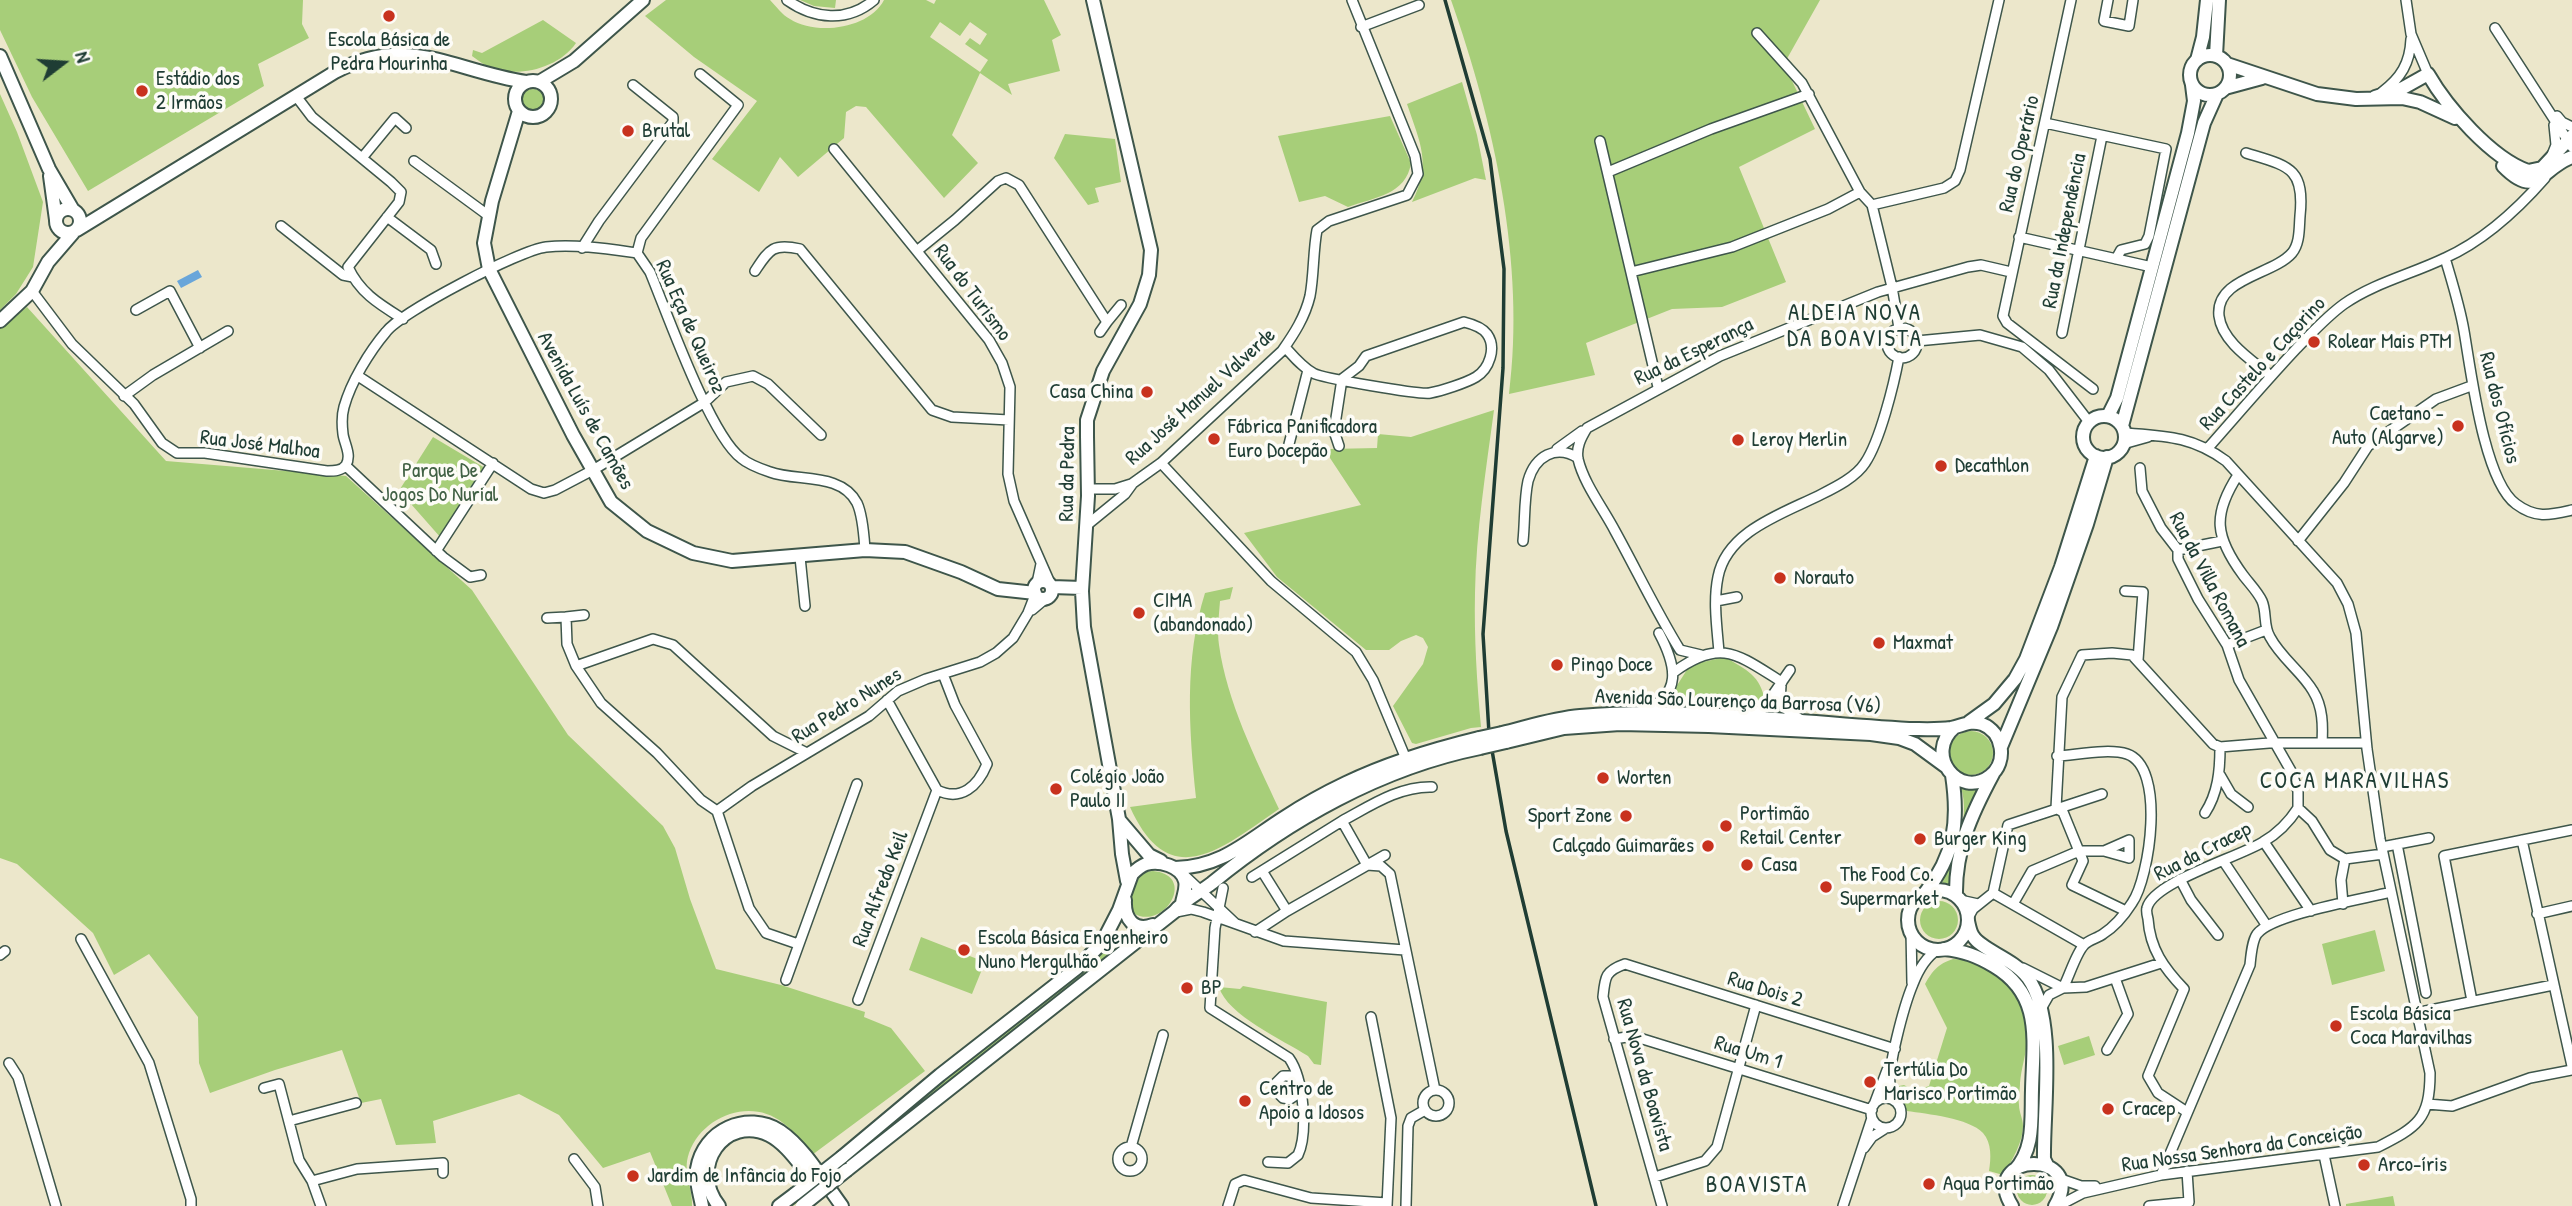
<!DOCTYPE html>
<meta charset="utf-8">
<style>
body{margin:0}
#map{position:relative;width:2572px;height:1206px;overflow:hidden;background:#ece7cb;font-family:"Patrick Hand",sans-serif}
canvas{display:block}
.north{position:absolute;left:28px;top:28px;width:70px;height:70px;-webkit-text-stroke:5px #fdfcf7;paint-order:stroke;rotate:73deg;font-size:19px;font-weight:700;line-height:28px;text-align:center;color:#1f3d34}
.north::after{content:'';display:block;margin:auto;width:24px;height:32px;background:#1f3d34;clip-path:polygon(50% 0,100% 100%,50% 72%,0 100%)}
</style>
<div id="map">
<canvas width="2572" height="1206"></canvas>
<div class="north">N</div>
</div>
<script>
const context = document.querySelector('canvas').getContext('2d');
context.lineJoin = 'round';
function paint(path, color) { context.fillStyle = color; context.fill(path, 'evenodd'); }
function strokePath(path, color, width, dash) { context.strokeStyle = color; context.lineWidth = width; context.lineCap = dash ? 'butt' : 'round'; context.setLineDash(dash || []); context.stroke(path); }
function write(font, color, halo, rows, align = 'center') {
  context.font = font + ' "Patrick Hand",sans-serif'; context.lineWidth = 7; context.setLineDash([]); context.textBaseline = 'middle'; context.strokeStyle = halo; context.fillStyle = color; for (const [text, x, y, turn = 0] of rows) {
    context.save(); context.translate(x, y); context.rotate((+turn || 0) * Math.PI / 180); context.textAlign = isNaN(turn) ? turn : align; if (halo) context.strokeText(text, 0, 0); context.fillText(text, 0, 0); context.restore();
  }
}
paint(new Path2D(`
 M0,0H303L302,24L309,38L258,64L264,86L88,191L32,97L0,30Z
 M666,0H770C776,6 782,15 790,19C816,36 869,29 884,0H926L934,4L936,0H1044L1061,35L1052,40L1060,71L1008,84L1012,95L980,73L952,135L978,163L944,198L866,107L856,106L846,112L844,138L798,177L780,157L759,192L712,159L757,101L694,57L645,16ZM940,22L960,36L970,22L987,34L980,45L970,38L965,44L988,60L980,72L930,37Z
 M800,0H836L835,8L814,6Z
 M1451,0H1820L1784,64L1815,129L1739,167L1786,282L1722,307L1672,309L1586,343L1595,375L1509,394C1526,264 1494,122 1451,0Z
 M543,20L576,43C559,68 519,78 491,68C484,65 478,60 472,56L473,50L482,53Z
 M1462,82L1477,135L1486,180L1475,178L1412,202C1432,163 1420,143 1407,104Z
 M521 101a12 12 0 1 1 24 0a12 12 0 1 1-24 0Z
 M0,94L17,132L43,202L33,267L16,294L0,310Z
 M1390,116L1411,163C1406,195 1375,197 1348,207L1325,196L1299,202L1278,136Z
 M1065,134L1115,139L1121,182L1095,188L1099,202L1088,205L1054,158Z
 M27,307L166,461L346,476L472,590L568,735L663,826L675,848L690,899L716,969L781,985L865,1012L864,1017L891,1028L925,1071L812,1155C803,1144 794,1131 783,1123C751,1097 702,1116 689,1153C682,1173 693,1187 692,1206H672L650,1152L603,1168L559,1115L519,1094L433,1121L436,1143L396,1145L381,1099L361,1103L342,1050L275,1070L210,1093L199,1063L198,1017L149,954L114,975L93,933L17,864L0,858V328Z
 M1494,410C1486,470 1476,532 1475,593C1474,638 1477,683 1481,727L1471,728L1416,744L1412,743L1393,706L1423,664L1428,647L1423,638L1416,635L1401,641L1389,650H1366L1277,577L1244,533L1361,505L1330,458V449L1377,448L1378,434L1411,437Z
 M433,437L485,468L441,538L411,504L405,509L395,497Z
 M1233,587L1230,599L1220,601C1219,615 1217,631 1219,645C1227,702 1255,757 1279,809C1223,847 1170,896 1130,807L1196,798C1189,729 1184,660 1205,593Z
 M1725,657C1746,670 1761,675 1765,702L1708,706L1668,705L1669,698L1690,665Z
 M1949 753a22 22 0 1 1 44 0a22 22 0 1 1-44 0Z
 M1983,784C1968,815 1950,852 1951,887L1941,886C1954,856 1971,821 1961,787L1977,789Z
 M1153,871C1198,875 1164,932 1133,913C1130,898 1132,883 1143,872Z
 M1920 920a19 19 0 1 1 38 0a19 19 0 1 1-38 0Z
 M2375,930L2385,971L2332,985L2322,944Z
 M921,937L985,962L972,994L909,970Z
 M1108,943L1114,950L806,1196L793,1206H786L832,1172L1069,981Z
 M1953,959C1995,960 2030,1000 2027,1041C2026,1055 2021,1069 2020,1083C2020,1090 2018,1098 2019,1105C2019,1112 2023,1119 2023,1126C2023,1142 2012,1161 2003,1175L1989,1171C1991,1159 1992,1143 1983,1133C1969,1118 1927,1114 1907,1111C1902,1103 1895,1095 1899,1086L1904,1085L1915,1091L1929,1086L1947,1028L1925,984C1933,970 1938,964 1953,959Z
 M1243,986L1327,1002L1321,1065L1314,1064L1308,1056C1283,1040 1227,1015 1219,987L1240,989Z
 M2089,1036L2095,1055L2064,1065L2058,1046Z
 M2017 1190a15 15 0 1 1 30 0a15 15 0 1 1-30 0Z
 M2393,1196L2395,1206H2346V1204Z`), '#a7ce79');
paint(new Path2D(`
 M198,270L202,277L181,288L177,281Z`), '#69a6da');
const street = new Path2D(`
 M787,0C814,19 847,23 874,0
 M2071,0L2003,316L2007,323L2093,389
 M2108,0L2104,21L2129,26L2133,0
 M2406,0L2411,34L2428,74
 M1361,27L1419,5
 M2495,28L2572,147
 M1757,33L1802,83L1860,192L1872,205
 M700,74L738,105L641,238L637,253L650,272C667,313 710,435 741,458C748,464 761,469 770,472C797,482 841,472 857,503C863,516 864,536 865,550
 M2382,92C2401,78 2410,63 2411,39
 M296,96L312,117L391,182L401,192L399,202L348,267C360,293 379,304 403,319
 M2557,116L2562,122L2572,127
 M2045,123L2166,149L2149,236L2145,244L2121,250L2116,259
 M1600,141L1658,387
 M834,149L989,340L1002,363L1010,387L1008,474L1014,501L1050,583
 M2246,153C2288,166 2305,167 2300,216C2299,229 2300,243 2292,253C2273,275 2215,278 2219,316C2222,342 2253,361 2271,376
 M2552,155L2556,145L2554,125
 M362,158L395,118L406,128
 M414,161L489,216
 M1608,172L1711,129L1809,94
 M1872,205L1944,188L1955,181L1960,170L1999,0
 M1872,205L1892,287L1899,328
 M387,217L431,250L436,264
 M281,226L343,275L353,277
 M2019,237L2152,267
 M582,248L599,221L673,122V117L633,85
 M918,250L955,220L998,181L1006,178L1019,185L1107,322L1121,305
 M2445,258C2452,282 2460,307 2464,331C2471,371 2484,481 2516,504C2536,519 2550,515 2572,510
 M755,271C769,250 772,243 800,249L932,410L952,417L1009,420
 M1631,272L1732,247L1828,209L1860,192
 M32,291L72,344L134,404L162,443L177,453H205L327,471C334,471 342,471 346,465C352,455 344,443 343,434C342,426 342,414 344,407C351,382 369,352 386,332C401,312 520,250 546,247C576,244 608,249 637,253
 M136,310L170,291L200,348
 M1887 343a15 15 0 1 1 30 0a15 15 0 1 1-30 0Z
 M1100,332L1107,322
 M2062,333L2102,136
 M1917,341L1980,335L2022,347L2049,370L2089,422
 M1285,347C1294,357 1302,367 1313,373C1321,378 1420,395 1430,393C1441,391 1466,383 1476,377C1489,369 1497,348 1487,334C1482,327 1472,324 1464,322L1366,356L1359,366L1342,379L1334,431L1339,446
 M358,376L531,489L544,493L555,490L593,470L705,402L726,382L753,376L768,384L821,435
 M124,396L153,375L228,331
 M2123,444L2148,437
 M1288,448L1308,370
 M2208,448C2238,414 2266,381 2297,348C2312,333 2326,317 2344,304C2374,283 2412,274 2445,258C2483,241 2517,210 2545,178
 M1557,449L1582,431
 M1161,463L1271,581L1356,652L1373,680L1406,759
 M346,466L443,557L470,577L481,575
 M2140,468L2142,491L2161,528L2178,550V559L2198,599L2227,645L2239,680L2291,771L2298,791V808L2312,821L2330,850L2345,859L2383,854
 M2238,475C2212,515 2215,537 2243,575C2249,583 2258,592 2262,601C2267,612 2263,626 2270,637C2281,658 2302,672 2313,691C2323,707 2323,726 2322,743
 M1088,489H1115L1131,484
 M1087,525L1125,494L1133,483L1161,463L1282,351C1294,334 1305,317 1310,296C1314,275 1313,251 1317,230L1329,221L1407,195L1418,174L1415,156L1352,0
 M1523,541C1525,522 1524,499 1528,481C1535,456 1556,444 1578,458
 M2298,541L2344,483L2368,446L2436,399L2471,386
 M2178,550L2222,541
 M436,551L493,463
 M800,557L805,606
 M1037,583L1041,564
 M2125,591L2143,592L2138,660
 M1716,601L1737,597
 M1032,610L1045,599
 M584,615L566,617L567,644L576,666L601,703L657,753L701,800L717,811L749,908L766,933L798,944
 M547,618L566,617
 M2227,645L2266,630
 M1719,652C1717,628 1713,601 1718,577C1727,530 1785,513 1822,494C1836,487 1856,477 1865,463C1880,441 1894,384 1899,357
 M1701,655L1680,650C1656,611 1637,571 1615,531C1603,508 1584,484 1578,459C1576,447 1581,438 1587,428L1720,356L1878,292L1968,267L1981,265L2011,272
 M576,666L653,639L673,645L773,736L807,753
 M1674,672C1721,638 1737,654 1782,682
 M1781,686C1779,704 1785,711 1800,719
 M887,700L937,790C961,802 978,786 987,764L955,705L943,674
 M1641,711C1684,696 1676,665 1659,633
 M1750,715L1763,709L1790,670
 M2220,775L2231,794L2248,807
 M1432,787C1399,786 1370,806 1342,821L1367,865L1381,866L1390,874L1435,1090
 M717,811L752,786L869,716L898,691L926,679L980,662L996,653L1013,638L1028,613L1035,595
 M2205,813C2218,793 2220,771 2220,747
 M2522,840L2572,1066
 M2264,842L2311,911
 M2397,844L2426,993
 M2382,847L2429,838
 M2224,862L2267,926
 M1262,871L1287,911
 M1184,875L1235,923
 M1252,877L1342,821
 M2180,879L2191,900L2218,935
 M1223,888L1215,928L1210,1008L1289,1058C1304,1079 1308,1133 1298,1155L1288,1163L1268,1162
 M1993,893L2008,825L2102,794
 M1960,900L1978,904
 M2013,904L2032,871L2079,851H2104L2129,858V840L2104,851
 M2343,904L2341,880L2345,859
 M2126,911L2072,885L2083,861L2063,812L2056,808L2062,697L2082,655L2112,653L2132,655L2213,744L2220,747L2269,743H2366
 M1176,912L1191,909L1203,912L1284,941L1405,950
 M2537,914L2572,906
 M1968,918L1973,909L1993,893L2084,945
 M1911,931L1912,983
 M1255,932L1287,911L1385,855
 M81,939L149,1063L191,1199V1206
 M0,955L5,951
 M2023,968L2063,988C2069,977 2076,953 2084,945C2088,940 2098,938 2103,934C2114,927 2125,914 2132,903C2150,877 2166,767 2127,754C2109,748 2076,755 2057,756
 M786,980L857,784
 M858,1000L937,790
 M2472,1001L2444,856L2572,830
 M2041,1009L2049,995L2063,988L2086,987L2161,963
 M2416,1013L2553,985
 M1371,1017L1391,1118L1387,1206
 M1614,1039L1633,1036L1872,1110
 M2107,1050L2128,1014L2115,978
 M9,1063L18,1077L56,1206
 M1298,1082L1290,1076H1283L1276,1083V1091L1283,1098L1290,1099L1296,1095L1299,1086
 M264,1088L279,1084L299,1160L312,1181L321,1206
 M1423 1103a13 13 0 1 1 26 0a13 13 0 1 1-26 0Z
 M1871 1113a15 15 0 1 1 30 0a15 15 0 1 1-30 0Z
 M1875,1102L1887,1070
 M1898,1104C1896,1100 1892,1095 1891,1090C1885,1073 1905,1003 1913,984C1918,971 1925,958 1937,950
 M2427,1104L2452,1106L2530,1078L2572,1070
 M2187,1112L2158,1093L2148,1076L2184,989C2164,968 2150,949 2148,919C2147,915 2146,911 2147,908C2153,882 2239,857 2263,842C2277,834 2289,822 2298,808
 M289,1121L356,1103
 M1118 1159a12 12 0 1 1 24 0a12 12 0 1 1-24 0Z
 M1131,1147L1163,1035
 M1864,1148L1872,1137L1886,1128
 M2324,1155L2335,1206
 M574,1159L595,1187L598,1206
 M2161,1175L2250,965C2251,955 2252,941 2257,934C2272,914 2364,899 2391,892
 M1655,1177L1705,1161L1717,1147L1756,1005
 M2058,1178L2081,1186H2095
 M312,1181L357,1169L443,1163V1173
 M1228,1206L1235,1184L1244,1180L1311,1198L1387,1203
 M1406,1206L1408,1126L1411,1118L1425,1110
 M1662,1206L1603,997C1605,977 1605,971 1625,964L1895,1049
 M1843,1206L1872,1118
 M2058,1206L2083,1193L2161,1175L2378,1147C2417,1127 2430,1120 2430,1073L2380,839L2367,749L2356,633L2348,604L2337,583L2226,461C2192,436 2165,436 2125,433
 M2149,1206L2189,1202L2187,1171`);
const secondary = new Path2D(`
 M1093,0L1151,250L1149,275L1140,304L1103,371L1087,420V436L1088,496L1082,591L1084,627L1119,819L1122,854L1127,881
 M2190 75a20 20 0 1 1 40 0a20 20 0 1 1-40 0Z
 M0,56L49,169L73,210
 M2216,56L2219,0
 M2197,60L2203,37L2207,0
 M2227,64L2317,94L2356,99L2402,98L2420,102L2455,118
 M515 99a18 18 0 1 1 36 0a18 18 0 1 1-36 0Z
 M539,82L574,61L643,0
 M2225,88L2262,78
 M2375,97L2403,88L2428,74C2447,107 2491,158 2528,171L2542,168L2572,136
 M519,111L492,201L484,243L489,269L573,435L611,502L647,531L693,553L732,561L865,550L905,552L961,572L998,589L1035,593
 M2503,166C2537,201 2541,168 2572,157
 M50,176L56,220
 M56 221a12 12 0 1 1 24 0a12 12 0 1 1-24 0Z
 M77,230L335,72C409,33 453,71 526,82
 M0,321L32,291L48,262L73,233
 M2108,416L2117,398L2188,133L2194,101L2192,85
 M2083 437a21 21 0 1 1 42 0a21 21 0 1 1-42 0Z
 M2122,426L2204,123L2217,94
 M1034 590a9 9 0 1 1 18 0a9 9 0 1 1-18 0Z
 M1052,587L1082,588
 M1969,722L1994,704L2015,679L2026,659L2061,567L2096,456
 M1502,733C1527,727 1554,718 1580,716C1688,706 1801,723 1909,729C1922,729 1937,730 1951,728C1962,726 1970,720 1982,724C2003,732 2008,762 1990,776C1959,800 1923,754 1955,727
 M1506,742L1564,728L1620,724L1709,726L1871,734L1899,738L1915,744L1945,766
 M2001,747L2051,627L2087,524L2107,457
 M1120,821L1149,855L1161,861
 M1175,868C1222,867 1247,841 1285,817C1305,804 1325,793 1346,783C1389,762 1434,749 1479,738
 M1908 920a30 30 0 1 1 60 0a30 30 0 1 1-60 0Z
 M1925,893C1955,855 1959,821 1952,775
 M1956,896C1955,850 1971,815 1993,774
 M1125,900C1124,919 1134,932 1153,925
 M1968,921C1969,925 1970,932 1973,936C1981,950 2013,958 2028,978C2057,1018 2043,1110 2044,1159L2048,1167
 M1944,949C1964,951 1977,956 1994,966C2043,995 2033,1041 2032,1090C2031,1119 2035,1149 2014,1171
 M842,1157L940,1075L1077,968L1102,943L1119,910L1132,874C1136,870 1141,866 1146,864C1159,860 1181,866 1185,881C1187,888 1183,896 1182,903
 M847,1170L1174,912C1184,900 1199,893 1212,883C1289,820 1381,768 1480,748
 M702,1206C700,1194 695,1181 697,1169C703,1130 747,1110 780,1131C805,1148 824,1182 842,1206
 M719,1206C688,1167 725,1114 769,1135C785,1143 797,1161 808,1174
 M779,1206L795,1194
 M2012,1206C1978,1151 2089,1149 2055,1206`);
strokePath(street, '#3e564b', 12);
strokePath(secondary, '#3e564b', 16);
strokePath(street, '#fff', 9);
strokePath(secondary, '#fff', 12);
strokePath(new Path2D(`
 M1445,0L1490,159L1504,269L1503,368L1483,634L1489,733L1506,831L1596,1206`), '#1f3d34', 3.5);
const secondaryBridge = new Path2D(`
 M1479,738L1502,733
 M1480,748L1506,742
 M795,1194L842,1157
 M802,1206L847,1170`);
strokePath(secondaryBridge, '#3e564b', 16, []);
strokePath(secondaryBridge, '#fff', 12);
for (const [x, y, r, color] of [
 [389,16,7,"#c8321e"],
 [142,91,7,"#c8321e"],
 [628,131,7,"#c8321e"],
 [2314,342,7,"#c8321e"],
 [1147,392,7,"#c8321e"],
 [2458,426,7,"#c8321e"],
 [1214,439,7,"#c8321e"],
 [1738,440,7,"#c8321e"],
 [1941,466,7,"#c8321e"],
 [1780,578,7,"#c8321e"],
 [1139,613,7,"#c8321e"],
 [1879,643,7,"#c8321e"],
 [1557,665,7,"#c8321e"],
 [1603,778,7,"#c8321e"],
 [1056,789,7,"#c8321e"],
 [1626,816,7,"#c8321e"],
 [1726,826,7,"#c8321e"],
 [1920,839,7,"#c8321e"],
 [1708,846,7,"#c8321e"],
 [1747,865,7,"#c8321e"],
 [1826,887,7,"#c8321e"],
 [964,950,7,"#c8321e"],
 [1187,988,7,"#c8321e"],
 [2336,1026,7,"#c8321e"],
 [1870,1082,7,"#c8321e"],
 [1245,1101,7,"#c8321e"],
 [2108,1109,7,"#c8321e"],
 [2364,1165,7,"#c8321e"],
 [633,1176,7,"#c8321e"],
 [1929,1184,7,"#c8321e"]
]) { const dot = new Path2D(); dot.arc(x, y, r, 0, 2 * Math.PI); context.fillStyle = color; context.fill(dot); strokePath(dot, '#fdfcf7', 2.5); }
write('21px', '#1f3d34', '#fdfcf7', [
 ["Escola Básica de",389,40,"center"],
 ["Pedra Mourinha",389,64,"center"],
 ["Estádio dos",156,79],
 ["2 Irmãos",156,103],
 ["Brutal",642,131],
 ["Rolear Mais PTM",2328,342],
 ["Casa China",1133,392,"right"],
 ["Caetano -",2444,414,"right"],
 ["Auto (Algarve)",2444,438,"right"],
 ["Fábrica Panificadora",1228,427],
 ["Euro Docepão",1228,451],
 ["Leroy Merlin",1752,440],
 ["Decathlon",1955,466],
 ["Norauto",1794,578],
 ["CIMA",1153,601],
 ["(abandonado)",1153,625],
 ["Maxmat",1893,643],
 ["Pingo Doce",1571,665],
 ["Colégio João",1070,777],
 ["Paulo II",1070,801],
 ["Worten",1617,778],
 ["Portimão",1740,814],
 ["Retail Center",1740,838],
 ["Sport Zone",1612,816,"right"],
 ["Burger King",1934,839],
 ["Calçado Guimarães",1694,846,"right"],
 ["Casa",1761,865],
 ["The Food Co.",1840,875],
 ["Supermarket",1840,899],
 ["Escola Básica Engenheiro",978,938],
 ["Nuno Mergulhão",978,962],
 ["BP",1201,988],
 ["Escola Básica",2350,1014],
 ["Coca Maravilhas",2350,1038],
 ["Tertúlia Do",1884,1070],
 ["Marisco Portimão",1884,1094],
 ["Centro de",1259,1089],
 ["Apoio a Idosos",1259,1113],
 ["Cracep",2122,1109],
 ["Arco-íris",2378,1165],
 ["Jardim de Infância do Fojo",647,1176],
 ["Aqua Portimão",1943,1184]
], 'left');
write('21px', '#1f3d34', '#fdfcf7', [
 ["Rua do Operário",2020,154,-77],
 ["Rua da Independência",2065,231,-79],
 ["Rua do Turismo",972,293,53],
 ["Rua Eça de Queiroz",690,327,66],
 ["Rua da Esperança",1694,352,-26],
 ["Rua Castelo e Caçorino",2263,364,-47],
 ["Rua José Manuel Valverde",1201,397,-42],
 ["Rua dos Ofícios",2499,408,76],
 ["Avenida Luís de Camões",585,411,61],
 ["Rua José Malhoa",260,445,7],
 ["Rua da Pedra",1068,474,-89],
 ["Rua da Villa Romana",2209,580,62],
 ["Avenida São Lourenço da Barrosa (V6)",1738,702,2],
 ["Rua Pedro Nunes",847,706,-32],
 ["Rua da Cracep",2203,852,-27],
 ["Rua Alfredo Keil",881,889,-69],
 ["Rua Dois 2",1765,990,17],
 ["Rua Um 1",1748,1053,17],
 ["Rua Nova da Boavista",1644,1075,74],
 ["Rua Nossa Senhora da Conceição",2242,1149,-8]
]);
write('21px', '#416145', '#fdfcf7', [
 ["Parque De",440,471],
 ["Jogos Do Nurial",440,495]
]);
context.letterSpacing = '2px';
write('23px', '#1f3d34', '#fdfcf7', [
 ["ALDEIA NOVA",1855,314],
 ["DA BOAVISTA",1855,340],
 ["COCA MARAVILHAS",2355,782],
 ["BOAVISTA",1757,1186]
]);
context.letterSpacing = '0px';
</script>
